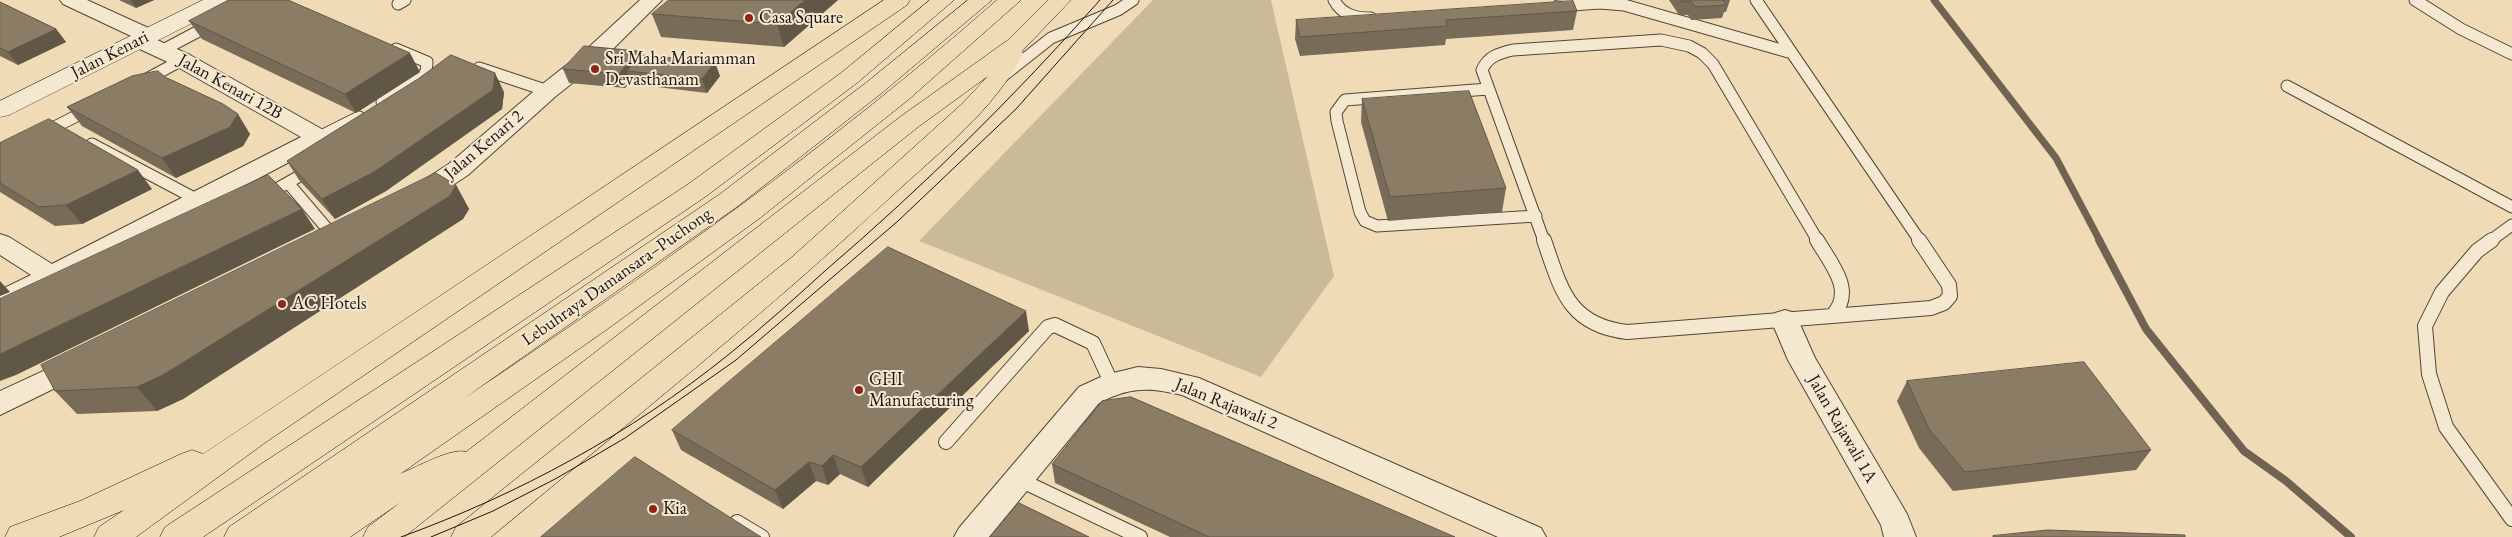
<!DOCTYPE html>
<meta charset="utf-8">
<style>
body{margin:0}
canvas{display:block;background:#efdcb6}
</style>
<canvas width="2512" height="537"></canvas>
<script>
const context = document.querySelector('canvas').getContext('2d');
context.lineJoin = 'round';
function paint(path, color) { context.fillStyle = color; context.fill(path, 'evenodd'); }
function strokePath(path, color, width, dash) { context.strokeStyle = color; context.lineWidth = width; context.lineCap = dash ? 'butt' : 'round'; context.setLineDash(dash || []); context.stroke(path); }
function write(font, color, halo, rows, align = 'center') {
  context.font = font + ' "EB Garamond",serif'; context.lineWidth = 4; context.setLineDash([]); context.textBaseline = 'middle'; context.strokeStyle = halo; context.fillStyle = color; for (const [text, x, y, turn = 0] of rows) {
    context.save(); context.translate(x, y); context.rotate((+turn || 0) * Math.PI / 180); context.textAlign = isNaN(turn) ? turn : align; if (halo) context.strokeText(text, 0, 0); context.fillText(text, 0, 0); context.restore();
  }
}
paint(new Path2D(`
 M1153,0H1271L1334,276L1261,377L919,241Z`), '#cbba99');
strokePath(new Path2D(`
 M1934,0L2056,158L2100,241`), '#716351', 7);
strokePath(new Path2D(`
 M2099,240L2146,329L2244,451L2286,481L2351,537`), '#716351', 8);
const serviceFar1 = new Path2D(`
 M1334,0C1342,15 1355,18 1371,18
 M2415,0L2461,29L2512,54
 M398,4L405,0
 M1558,6L1600,3L1624,5L1792,53L1756,0
 M163,50L212,24
 M1792,53L1920,241
 M479,68L548,91
 M1003,76L1051,38L1118,10L1133,0
 M145,80L182,60
 M2287,86L2512,207
 M1488,89L1345,100L1336,112L1337,121L1360,212L1365,221L1377,226L1536,216
 M382,102L426,73L427,62L396,49
 M45,132L90,109
 M319,137L359,117
 M92,144L198,200
 M289,184L335,238
 M266,195L312,169
 M1544,241L1482,70C1488,56 1500,53 1513,50L1661,40L1689,46L1702,53L1713,64L1818,241
 M2490,241L2512,225`);
const service = new Path2D(`
 M1544,240C1561,289 1568,325 1627,332L1832,316
 M1817,240C1831,264 1856,291 1832,316
 M2492,240L2477,251L2442,292L2425,326L2429,374L2446,427L2512,519
 M1832,316L1931,308L1944,303L1950,296L1949,285L1919,240
 M946,442L1048,327L1055,325L1093,343L1111,382
 M1018,479L1140,537
 M737,522L762,537`);
const minor = new Path2D(`
 M60,0H87L155,31L158,36L155,39L190,55L327,132L331,137L327,142L61,283L0,312V290L31,275L0,255V234L9,237L52,264L301,137L174,65L131,45L128,40L131,36L63,4Z
 M640,0H662L604,58L556,96L468,175L424,204L415,206L406,204L403,198L406,192L450,163L540,86L588,48Z
 M1785,310L1795,313L1815,358L1907,514L1916,537H1884L1881,525L1788,360L1771,320L1775,313Z
 M80,354L90,357L94,364L90,371L0,415V391Z
 M1138,367L1161,369L1199,378L1541,528L1546,537H1498L1182,395C1149,387 1129,387 1099,403L989,537H954L959,528L1079,387L1105,375Z`);
const tertiary = new Path2D(`
 M203,0H231L228,5L9,115L0,117V101Z`);
const motorway = new Path2D(`
 M884,0H910L907,5L266,442L136,537H94L99,527L124,510L59,537H5L10,527L80,501L181,454L192,450L203,454Z
 M930,0H954L857,83L705,197L203,537H160L165,527L687,185L841,73Z
 M968,0H992L883,92L738,206L463,399C648,275 830,147 997,0H1021L908,100L760,218L606,330L400,474C415,468 452,447 466,452L900,117L1008,40L1048,0H1071L1022,51L1023,53C995,110 940,151 894,194C765,314 627,424 491,537H451L456,527L792,257L963,103L988,76L918,127L404,537H363L368,527L401,502L350,537H224L229,527L720,194L867,82Z`);
strokePath(serviceFar1, '#524638', 13);
strokePath(service, '#524638', 16);
strokePath(minor, '#524638', 2);
strokePath(tertiary, '#524638', 1);
strokePath(motorway, '#1e140e', 1);
strokePath(serviceFar1, '#f5e8d0', 11);
strokePath(service, '#f5e8d0', 14);
paint(minor, '#f5e8d0');
paint(tertiary, '#f5e8d0');
paint(motorway, '#efdcb6');
strokePath(new Path2D(`
 M401,537C519,494 630,434 728,355C762,328 794,299 826,270C924,186 1015,96 1100,0
 M431,537L493,511L557,478L625,438L736,360L898,221L1016,109L1113,0`), '#1e140e', 1);
paint(new Path2D(`
 M119,0H154L136,8Z
 M838,0L784,47L661,37L652,14Z
 M1669,0H1730L1726,12H1724L1722,18L1691,20L1688,15H1679Z
 M0,2L56,29L66,42L18,65L0,56Z
 M1577,11L1573,30L1446,39L1445,45L1300,56L1295,39L1296,20Z
 M189,21L420,72L356,113L202,39Z
 M638,51L639,56L720,76L707,93L632,84L630,81L625,88L569,83L563,69Z
 M165,77L250,134L243,146L176,178L82,126L67,107Z
 M504,92L502,109L386,191L335,219L299,180L287,161Z
 M1362,99L1506,188L1502,212L1388,221L1361,122Z
 M0,143L152,189L82,224L55,226L0,192Z
 M456,185L469,209L463,219L183,399L157,411L77,414L55,391Z
 M1029,331L868,487L840,474L828,485L816,481L783,509L681,450L672,430Z
 M1907,381L2151,450L2136,470L1953,491L1919,448L1897,401Z
 M1052,464L1455,537H1170L1055,483Z`), '#786b57');
paint(new Path2D(`
 M131,0H154L136,8Z
 M805,0H838L784,47L777,24Z
 M56,29L66,42L18,65L8,52Z
 M638,51L643,65L627,71L630,81L625,88L619,74Z
 M410,53L420,72L356,113L345,94Z
 M715,62L720,76L707,93L702,79Z
 M495,73L504,92L502,109L386,191L335,219L322,199Z
 M238,114L250,134L243,146L176,178L162,158Z
 M138,170L152,189L82,224L66,205Z
 M456,185L469,209L463,219L183,399L157,411L137,387Z
 M302,209L315,229L16,375L0,381V354Z
 M0,281L10,292L0,296Z
 M1026,311L1029,331L868,487L861,467Z
 M833,455L840,474L828,485L822,466Z
 M809,462L816,481L783,509L775,490Z`), '#615747');
const building = new Path2D(`
 M229,0H288L410,53L345,94L189,21Z
 M669,0H805L777,24L652,14Z
 M1681,0H1723L1726,5L1695,7L1691,1L1682,2Z
 M1573,1L1577,11L1446,20L1447,26L1300,37L1296,20Z
 M0,2L56,29L8,52L0,48Z
 M584,46L638,51L619,74L563,69Z
 M451,55L495,73L493,90L374,172L322,199L287,161L418,79Z
 M640,55L715,62L702,79L627,71Z
 M158,71L165,77L223,104L238,114L230,127L162,158L67,107L132,76Z
 M1469,91L1506,188L1390,197L1362,99Z
 M49,119L138,170L66,205L39,207L0,183V143Z
 M436,173L456,185L450,196L163,375L137,387L55,391L41,365Z
 M268,175L302,209L0,354V299Z
 M888,247L1026,311L861,467L833,455L822,466L809,462L775,490L672,430Z
 M2084,362L2151,450L1965,472L1929,429L1907,381Z
 M1131,397L1455,537H1209L1052,464L1102,401Z
 M635,457L761,537H541Z
 M1019,503L1089,537H990Z
 M2048,530L2185,535V537H1993V536Z`);
paint(building, '#8b7c65');
strokePath(building, '#615747', 1);
for (const [x, y, r, color] of [
 [749,18,5,"#8f2418"],
 [595,69,5,"#8f2418"],
 [282,304,5,"#8f2418"],
 [859,390,5,"#8f2418"],
 [653,509,5,"#8f2418"]
]) { const dot = new Path2D(); dot.arc(x, y, r, 0, 2 * Math.PI); context.fillStyle = color; context.fill(dot); strokePath(dot, '#f5e8d0', 2); }
write('18px', '#1e140e', '#f5e8d0', [
 ["Casa Square",759,18],
 ["Sri Maha Mariamman",605,59],
 ["Devasthanam",605,80],
 ["AC Hotels",292,304],
 ["GHI",869,380],
 ["Manufacturing",869,401],
 ["Kia",663,509]
], 'left');
write('18px', '#1e140e', '#f5e8d0', [
 ["Jalan Kenari",110,55,-27],
 ["Jalan Kenari 12B",230,87,29],
 ["Jalan Kenari 2",484,145,-40],
 ["Lebuhraya Damansara–Puchong",617,277,-35],
 ["Jalan Rajawali 2",1226,404,22],
 ["Jalan Rajawali 1A",1842,429,60]
]);
</script>
